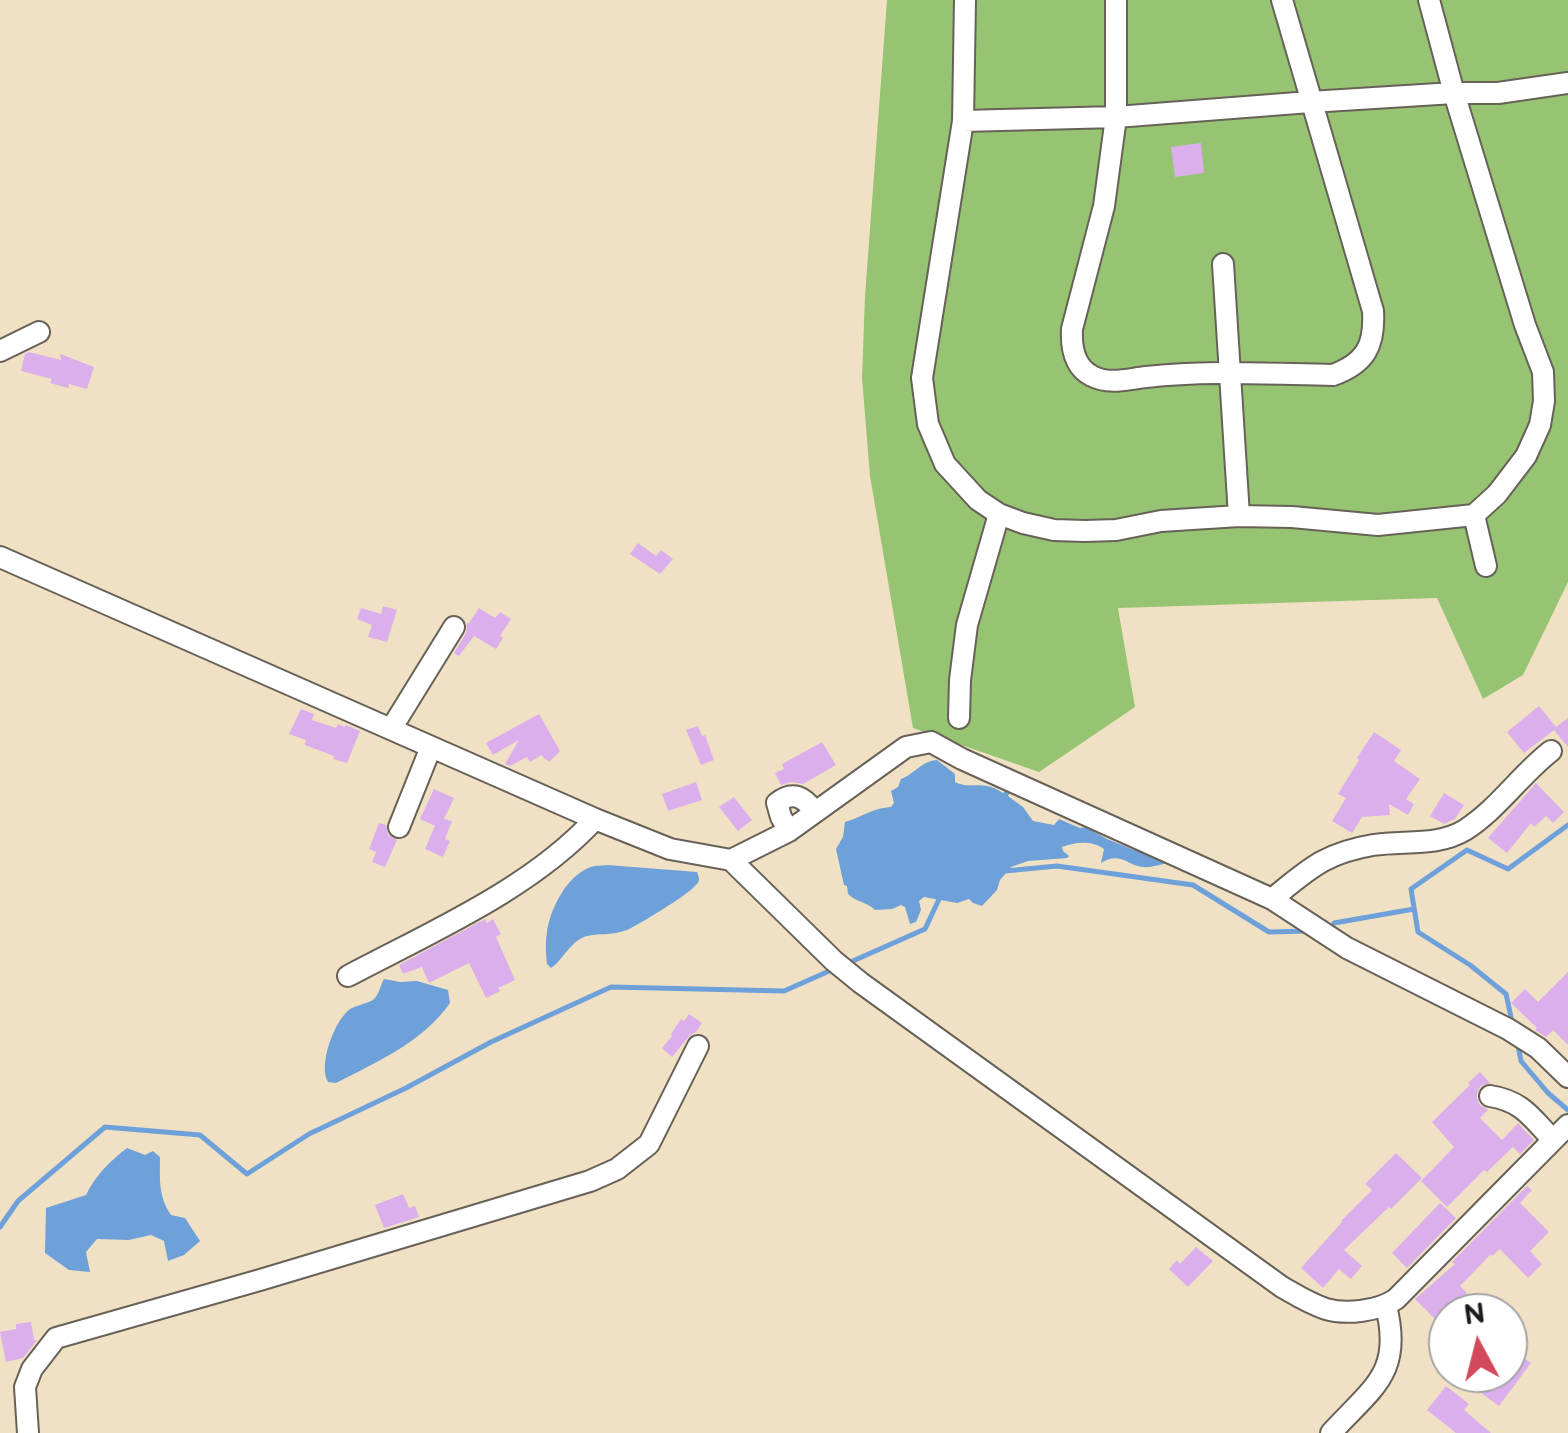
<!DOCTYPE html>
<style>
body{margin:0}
#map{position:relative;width:1568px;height:1433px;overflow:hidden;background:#f1e1c4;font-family:"Balsamiq Sans",sans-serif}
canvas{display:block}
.north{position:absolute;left:1428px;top:1293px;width:100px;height:100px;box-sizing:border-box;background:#fff;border:2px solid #a4a4a4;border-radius:50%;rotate:353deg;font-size:28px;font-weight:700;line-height:40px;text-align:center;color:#1c1c1c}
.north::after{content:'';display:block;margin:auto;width:35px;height:45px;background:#d1495b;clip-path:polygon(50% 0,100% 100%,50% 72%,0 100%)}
</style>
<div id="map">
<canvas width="1568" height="1433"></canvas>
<div class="north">N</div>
</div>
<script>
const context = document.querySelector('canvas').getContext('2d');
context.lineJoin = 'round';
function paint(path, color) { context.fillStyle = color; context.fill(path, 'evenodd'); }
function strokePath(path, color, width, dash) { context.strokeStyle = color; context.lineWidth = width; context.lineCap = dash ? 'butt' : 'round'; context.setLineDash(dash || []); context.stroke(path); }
paint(new Path2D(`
 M887,0H1568V582L1523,675L1483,699L1437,598L1118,608L1135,707L1039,772L913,728L870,476L862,378L865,296Z`), '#96c473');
paint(new Path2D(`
 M937,760L955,774V782C970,790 983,779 1003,793L1008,788L1011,790L1008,796L1023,807L1033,821L1054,825L1059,819L1080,828L1086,827L1107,839L1134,850L1150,848L1169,863C1162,864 1150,868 1143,867C1127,866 1121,851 1101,863L1104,849C1092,840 1075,842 1062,847L1063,851L1069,856L1067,858L1028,861L1011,867L1000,880L997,890L982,906L973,903L969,899L957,903L924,897L919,901L921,910L916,922L910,924L905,907L901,905L892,909L875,910C867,902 856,902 848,894L847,886L844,885L836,849L843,837L845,822C862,817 873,808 891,807L894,803L891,791L898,787L901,779C915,774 921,761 937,760Z
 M607,865L697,872C699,879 701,880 695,886C686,896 640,924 627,930C612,936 598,933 587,936C570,941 564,959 551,968L547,964C546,954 545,943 547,932C550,909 567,875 591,867C596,865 601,866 607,865Z
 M384,979L400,982L417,981L448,990L450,1003C422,1043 378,1061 336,1083L328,1082C318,1065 334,1021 350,1009C357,1005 366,1004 373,1000C379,995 380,986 384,979Z
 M127,1148L145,1155L153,1151L160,1157C160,1179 158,1196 171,1215L185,1218L200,1241L184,1255L168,1261L164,1241L151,1235L129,1240L97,1239L86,1252L90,1272L69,1270L45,1253L46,1208L86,1195C95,1176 110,1161 127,1148Z`), '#6ea1d9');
strokePath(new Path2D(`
 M1005,871L1057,866L1193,885L1269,932L1309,931
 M1334,923L1414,909
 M846,964L925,929L941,895
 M1513,1026L1506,994L1470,965L1418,932L1411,889L1467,850L1508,869L1568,825
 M1517,1041L1521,1061L1548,1093L1568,1110
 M0,1227L18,1201L105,1127L200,1135L247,1174L309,1134L406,1088L491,1042L611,987L784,991L836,968`), '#6ea1d9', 5);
paint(new Path2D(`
 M1201,143L1204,173L1175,177L1171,147Z
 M29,352L61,360L60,354L94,367L87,389L69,384L68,388L50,383L52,379L21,371L25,354Z
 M638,543L656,556L661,550L673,559L660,574L630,554Z
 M383,606L397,610L387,642L368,637L372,625L357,619L361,608L381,614Z
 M479,608L495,618L500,612L511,619L500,636L503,638L496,649L474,636L459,656L454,653L466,633L467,623H469Z
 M1539,706L1556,727L1568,718V747L1554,730L1524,753L1507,732Z
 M301,709L314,714L312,720L336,728L338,724L345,727L346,725L360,731L347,763L333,759L334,756L305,745L306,740L289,734Z
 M539,714L560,751L549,762L541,755L530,762L527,757L510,766L505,764L519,740L493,755L486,743Z
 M698,726L702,736L705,735L714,760L701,765L686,730Z
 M1374,732L1401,750L1394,761L1420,779L1406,799L1414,804L1408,815L1389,804L1390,815L1362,817L1352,833L1332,821L1346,798L1338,794L1359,760L1357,758Z
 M822,742L836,765L803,784L792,782L781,785L775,773L784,769L782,764Z
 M696,782L702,800L668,811L662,794Z
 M1536,783L1564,812L1553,823L1546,816L1534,827L1531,823L1507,853L1488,838Z
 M434,789L454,798L444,819L452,821L445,839L450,841L443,857L425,849L435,826L420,819Z
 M1444,793L1464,805L1455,819L1444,824L1430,816Z
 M734,797L752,820L738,831L719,807Z
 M379,823L386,825L388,835L397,840L385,867L372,862L376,852L369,849Z
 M485,919L487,923L493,919L501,934L496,937L515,980L498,988L500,991L486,998L469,963L429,983L422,967L403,974L399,965Z
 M1568,972V1045L1553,1030L1546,1037L1535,1030L1537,1028L1511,1003L1525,989L1538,1002Z
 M689,1014L702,1023L696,1032L690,1035L672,1057L662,1048L672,1036L671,1034L681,1019L684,1021Z
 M1480,1072L1490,1083L1481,1086L1477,1092V1099L1480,1105L1488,1110L1480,1118L1502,1140L1518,1123L1534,1140L1520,1154L1513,1147L1487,1172L1484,1170L1447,1207L1421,1181L1454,1147L1432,1122L1470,1085L1468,1083Z
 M1396,1153L1422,1178L1391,1209L1389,1207L1344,1250L1362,1266L1351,1279L1339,1269L1323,1288L1301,1268L1342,1222L1341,1221L1372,1190L1365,1184Z
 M1527,1186L1532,1190L1520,1203L1549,1232L1530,1251L1542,1264L1528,1278L1500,1249L1492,1256L1491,1254L1460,1286L1467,1293L1448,1311V1332L1415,1299L1455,1264L1452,1262Z
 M403,1194L409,1208L415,1206L419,1217L384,1228L375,1205Z
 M1440,1203L1456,1218L1407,1268L1392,1253Z
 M1196,1247L1213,1261L1188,1287L1169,1269L1177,1260L1180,1264Z
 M31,1322L34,1340H37L23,1358L6,1362L0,1332L16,1329V1324Z
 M1508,1346L1531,1363L1499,1406L1477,1390L1489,1373H1508Z
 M1446,1386L1469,1404L1464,1410L1491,1433H1456L1427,1410Z`), '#dbafec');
const minor = new Path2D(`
 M965,0L963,121L922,378L928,424L945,464L978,500L999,514L1023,523L1054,530L1085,531L1116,530L1161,521L1239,516L1292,517L1378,525L1474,515L1497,494L1526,456L1540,425L1544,401L1543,372L1525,325L1454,93L1429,0
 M1116,0V117L1104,206L1072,329C1071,348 1074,367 1092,376C1109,385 1128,379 1146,377C1208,370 1270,374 1333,375C1366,363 1375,345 1373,311L1282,0
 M963,121L1116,117L1310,102L1454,93H1498L1568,83
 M1223,264L1239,516
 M0,351L39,332
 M1474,515L1486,566
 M0,557L595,819L670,849L731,860L834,961L861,983L1282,1287C1296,1295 1310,1304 1326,1309C1346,1315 1379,1311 1396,1299L1568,1125
 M959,718L960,680L967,625L999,514
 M391,729L454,627
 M399,827L431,747
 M789,831L781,817L777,803C793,790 804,797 815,812
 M731,860L789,831L906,747L931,742L962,759L1272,899L1347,948L1508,1029L1538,1048L1568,1077
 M1272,899C1309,869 1325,853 1373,845C1404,840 1437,847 1465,830C1498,809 1520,775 1551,751
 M348,976C431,932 531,889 595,819
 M1490,1096C1522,1101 1531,1117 1553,1140
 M28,1433L25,1387L32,1369L56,1338L260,1280L590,1181L617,1169L649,1144L698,1046
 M1331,1433C1373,1387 1403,1373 1386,1306`);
strokePath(minor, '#676157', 24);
strokePath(minor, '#fff', 20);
</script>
